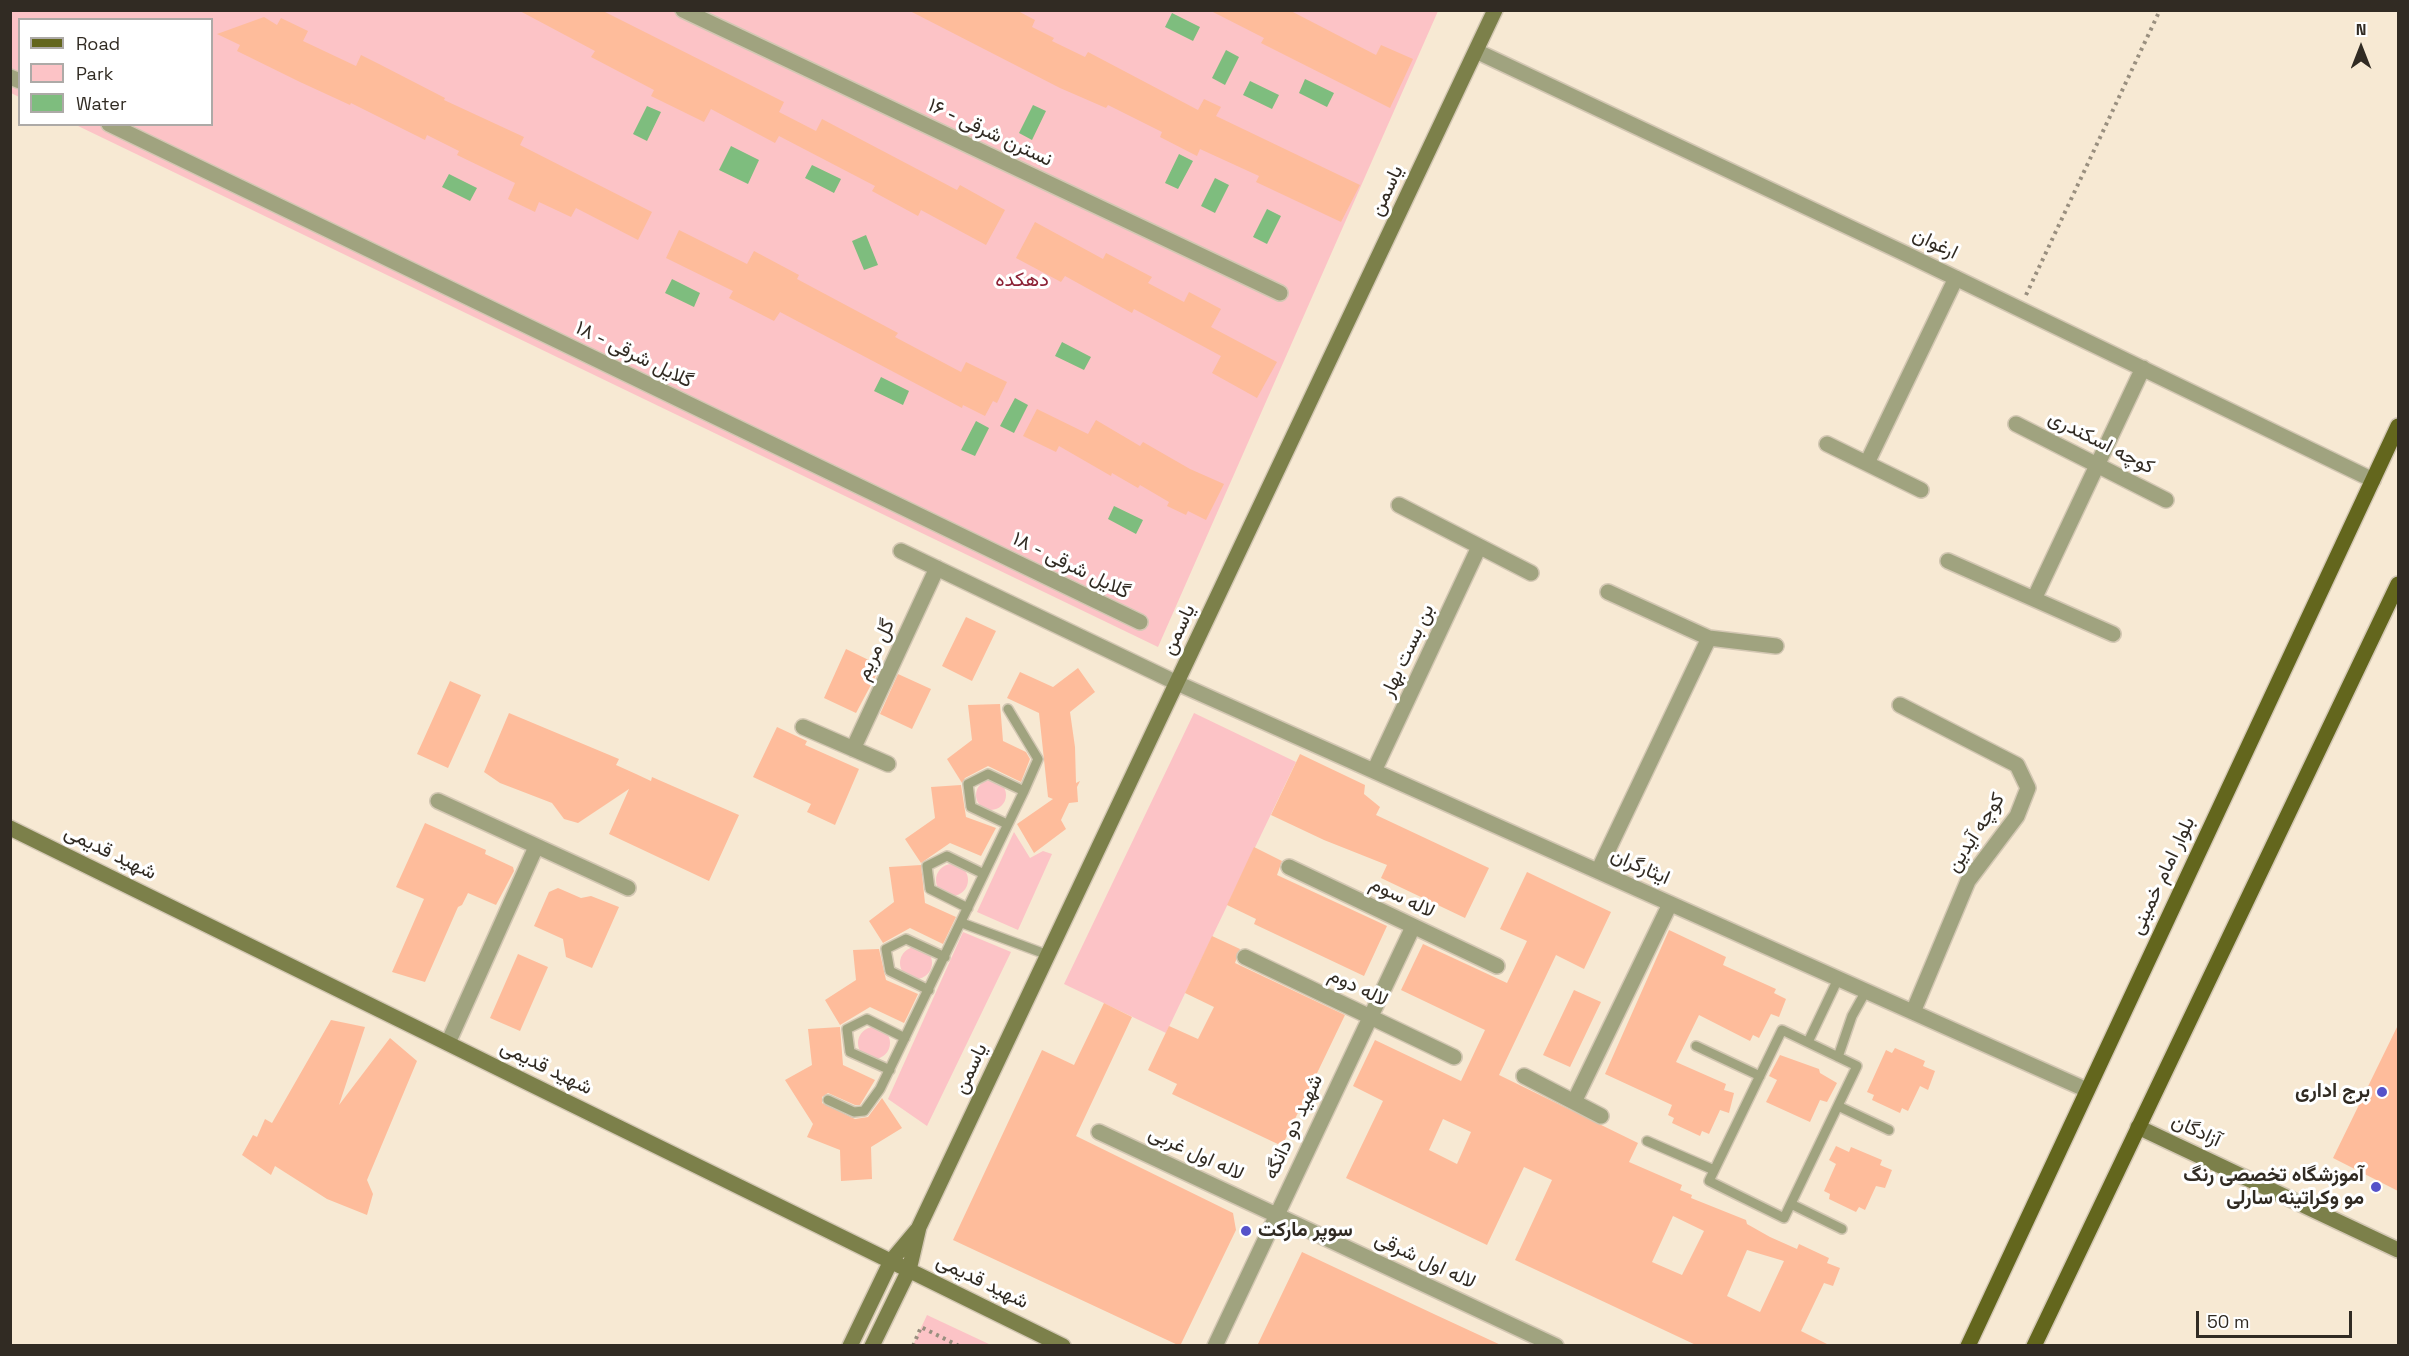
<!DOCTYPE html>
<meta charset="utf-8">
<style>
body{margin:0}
#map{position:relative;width:2409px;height:1356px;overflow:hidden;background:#f7e9d3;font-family:"Space Grotesk",sans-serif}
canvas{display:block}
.frame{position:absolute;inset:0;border:12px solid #312b23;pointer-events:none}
.legend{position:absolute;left:18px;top:18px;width:195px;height:108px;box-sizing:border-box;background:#fff;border:2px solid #adaaa7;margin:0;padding:8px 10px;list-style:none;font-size:18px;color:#312b23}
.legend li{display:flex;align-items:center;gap:12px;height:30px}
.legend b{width:30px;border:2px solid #adaaa7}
.north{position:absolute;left:2331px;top:18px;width:60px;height:60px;-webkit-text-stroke:4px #fff;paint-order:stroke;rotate:0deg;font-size:16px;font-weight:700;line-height:24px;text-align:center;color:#312b23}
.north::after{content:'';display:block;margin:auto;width:21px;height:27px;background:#312b23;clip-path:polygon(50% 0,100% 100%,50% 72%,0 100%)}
.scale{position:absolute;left:2196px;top:1311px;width:156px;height:27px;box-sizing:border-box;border:3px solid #312b23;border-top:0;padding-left:8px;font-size:18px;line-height:21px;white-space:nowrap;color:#312b23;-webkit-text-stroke:4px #fff;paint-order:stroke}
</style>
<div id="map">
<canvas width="2409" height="1356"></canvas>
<div class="frame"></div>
<ul class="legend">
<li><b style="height:8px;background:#63661d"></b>Road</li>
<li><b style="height:16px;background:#fcc3c6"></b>Park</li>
<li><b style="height:16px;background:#7ebd7e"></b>Water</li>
</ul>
<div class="north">N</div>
<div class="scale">50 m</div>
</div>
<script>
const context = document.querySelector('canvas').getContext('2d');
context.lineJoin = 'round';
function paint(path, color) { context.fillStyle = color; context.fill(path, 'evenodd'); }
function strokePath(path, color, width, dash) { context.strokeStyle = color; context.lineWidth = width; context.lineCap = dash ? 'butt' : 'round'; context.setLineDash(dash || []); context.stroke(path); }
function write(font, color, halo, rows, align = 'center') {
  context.font = font + ' "Space Grotesk",Vazirmatn,sans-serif'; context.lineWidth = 6; context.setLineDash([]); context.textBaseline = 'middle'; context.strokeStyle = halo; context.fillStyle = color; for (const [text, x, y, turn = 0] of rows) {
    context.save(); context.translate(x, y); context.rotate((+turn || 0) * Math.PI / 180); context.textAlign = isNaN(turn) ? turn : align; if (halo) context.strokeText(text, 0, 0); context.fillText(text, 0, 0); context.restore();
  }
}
paint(new Path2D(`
 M10,11H1438L1158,647L76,125L212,124V20H20L19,97L11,93Z
 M1194,713L1296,762L1166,1033L1064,984Z
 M976 795a15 15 0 1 1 30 0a15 15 0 1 1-30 0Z
 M1014,832L1030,858L1043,851L1052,854L1018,930L977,912Z
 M936 880a16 16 0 1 1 32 0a16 16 0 1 1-32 0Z
 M963,932L1011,952L927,1126L888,1099Z
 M900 963a16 16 0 1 1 32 0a16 16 0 1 1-32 0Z
 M858 1043a16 16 0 1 1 32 0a16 16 0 1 1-32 0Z
 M927,1315L991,1345H913Z`), '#fcc3c6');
paint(new Path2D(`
 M1172,13L1200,27L1193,41L1165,27Z
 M1226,50L1239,57L1225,85L1212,78Z
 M1305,79L1334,93L1327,107L1299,93Z
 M1250,81L1279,95L1272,109L1243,95Z
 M1033,105L1046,111L1032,140L1019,133Z
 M647,106L661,112L647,141L633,134Z
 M731,146L759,160L748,184L719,170Z
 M1179,154L1193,161L1178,189L1165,183Z
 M812,165L841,179L834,193L805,178Z
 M449,174L477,188L470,201L442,187Z
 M1215,178L1229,185L1215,213L1201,206Z
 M1267,209L1281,216L1267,244L1253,237Z
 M866,235L878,265L864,270L852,241Z
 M672,279L700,293L694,307L665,293Z
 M1062,342L1091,357L1084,370L1055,356Z
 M881,377L909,391L903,405L874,391Z
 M1015,398L1028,405L1014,433L1000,426Z
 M976,421L989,428L975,456L961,450Z
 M1114,506L1143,520L1136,534L1108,519Z`), '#7ebd7e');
paint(new Path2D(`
 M518,10H601L784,102L779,112L816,131L822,119L957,190L960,185L1005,210L986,245L921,210L918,216L872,191L875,186L779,136L775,143L711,109L704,122L651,96L654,90L591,57L595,51Z
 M908,10H1016L1035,20L1032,27L1054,38L1052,41L1085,57L1088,52L1198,110L1204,99L1221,107L1216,116L1360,185L1341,222L1256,182L1259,176L1200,149L1197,156L1160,137L1162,132L1108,105L1106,108L1060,88Z
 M1209,10H1289L1376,55L1381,45L1413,59L1390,108L1261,43L1264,38Z
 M264,17L277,25L281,18L308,31L303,41L356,66L361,55L379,64L445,98L444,100L524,137L520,145L652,212L638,240L576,208L571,217L539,202L535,212L508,199L515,183L457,155L459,151L427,135L425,140L351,103L350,105L300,82L237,51L240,45L217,34Z
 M1035,222L1103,259L1106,253L1152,277L1148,283L1184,302L1189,292L1221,309L1211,327L1277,362L1257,398L1212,373L1221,356L1134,309L1132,313L1065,276L1061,282L1016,258Z
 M679,230L747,264L754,251L799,275L797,279L898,333L895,337L961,372L966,362L1007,382L997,403L993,401L985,416L963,405L962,408L780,312L774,321L729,298L733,291L666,258Z
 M1037,409L1088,434L1096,420L1140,446L1143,442L1190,469L1224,484L1206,520L1188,511L1186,515L1167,506L1169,502L1140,485L1138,488L1112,473L1111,476L1059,446L1056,452L1023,436Z
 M966,617L996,631L972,681L942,666Z
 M846,649L881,666L856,713L824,698Z
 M1078,668L1095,692L1070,712L1075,747L1076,783L1080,781L1077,787L1078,802L1069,803L1061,820L1066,829L1034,853L1017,824L1053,799L1048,797L1039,713L1007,698L1020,672L1053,687Z
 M898,674L931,689L912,729L880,714Z
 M450,681L481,695L448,768L417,754Z
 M1000,704L1003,741L1026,752L1030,759L1021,782L988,766L965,778L962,783L947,759L972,740L968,705Z
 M509,713L619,759L616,765L636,774L651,781L652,777L739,815L709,881L609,834L629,789L578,823L564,819L552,803L500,783L484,772Z
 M777,727L807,741L805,745L859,769L835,825L807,812L811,804L753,777Z
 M1300,754L1365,785L1364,794L1380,807L1376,815L1489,868L1465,918L1381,878L1387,865L1324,840L1271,815Z
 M961,785L966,817L996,828L981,856L950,843L921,863L905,839L935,818L931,787Z
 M425,823L486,850L485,854L513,867L514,871L496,905L468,893L462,905L458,907L425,982L392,972L424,899L396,887Z
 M1254,847L1282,861L1277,875L1387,926L1364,976L1254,924L1256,919L1227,905Z
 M921,865L925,903L956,917L943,944L910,928L883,943L869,921L894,902L889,867Z
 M1527,872L1611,912L1584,969L1556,955L1499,1075L1638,1143L1629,1162L1682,1185L1680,1190L1692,1195L1691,1198L1746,1220L1747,1224L1770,1237L1797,1249L1799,1244L1829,1258L1827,1263L1840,1268L1833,1286L1824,1283L1801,1331L1831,1346H1698L1515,1260L1552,1180L1524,1167L1487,1245L1346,1178L1383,1101L1353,1086L1375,1040L1461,1081L1485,1030L1401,990L1423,944L1507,983L1527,941L1500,929ZM1443,1119L1471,1132L1457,1164L1429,1150ZM1673,1216L1704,1231L1682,1275L1652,1262ZM1747,1250L1784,1261L1760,1312L1727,1296Z
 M558,888L581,898L591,896L619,907L592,968L566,957L563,939L534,926L549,892Z
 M1669,930L1726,957L1723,965L1776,989L1774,993L1786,999L1779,1017L1771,1014L1759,1038L1753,1035L1750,1041L1699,1015L1676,1062L1726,1084L1724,1090L1734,1093L1729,1113L1720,1110L1709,1134L1702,1131L1700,1136L1672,1123L1674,1118L1668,1115L1672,1105L1605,1074Z
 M1212,936L1240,949L1235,963L1345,1015L1282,1146L1172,1094L1177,1084L1148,1070L1169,1026L1198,1039L1214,1007L1185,993Z
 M879,949L886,980L918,994L909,1013L904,1023L870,1007L840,1025L825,1000L856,980L853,950Z
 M518,954L548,967L520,1031L490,1018Z
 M1574,990L1601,1002L1570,1067L1543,1055Z
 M1104,1003L1132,1017L1076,1136L1233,1213L1236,1230L1180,1346L953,1240L1042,1050L1074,1065Z
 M331,1020L365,1027L339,1105L390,1038L417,1061L367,1180L373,1194L367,1215L327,1199L275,1166L271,1175L242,1155L253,1135L257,1137L265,1119L272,1123Z
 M2398,1025V1191L2333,1158Z
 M840,1027L843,1065L875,1080L860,1105H855L828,1093L822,1097V1103L855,1119L868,1117L882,1098L902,1128L871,1147L872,1179L841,1181L840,1150L807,1137L813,1124L785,1080L812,1065L808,1029Z
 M1895,1048L1925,1061L1923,1066L1935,1071L1928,1090L1920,1086L1908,1111L1902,1108L1900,1113L1872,1100L1874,1095L1867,1092L1886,1050L1892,1053Z
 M1780,1055L1819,1069L1820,1073L1837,1083L1827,1102L1820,1100L1810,1122L1766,1102L1777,1080L1769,1076Z
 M1836,1146L1849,1152L1851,1147L1882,1160L1880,1165L1892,1170L1885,1188L1876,1186L1865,1210L1859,1207L1856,1212L1829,1199L1830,1194L1824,1191L1836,1164L1829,1160Z
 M1302,1252L1436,1315L1503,1346H1257Z`), '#febc9b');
const lane = new Path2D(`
 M1007,824L971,807L968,784L988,774L1024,791
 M968,908L930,889L927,866L947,856L984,874
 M962,923L1048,955
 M929,990L890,971L886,949L906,939L945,957
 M1782,1030L1857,1066L1784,1218L1709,1181Z
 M1808,1042L1838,979
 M1696,1046L1760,1076
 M1838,1057L1852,1016L1866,991
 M890,1070L850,1052L847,1029L867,1019L905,1038
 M828,1100L854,1112L864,1111L880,1089L1024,791L1038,759L1008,709
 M1838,1106L1889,1130
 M1647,1141L1714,1170
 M1791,1204L1842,1229`);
const street = new Path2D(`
 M683,10L1280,293
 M1476,51L1906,254L2373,480
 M10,77L20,81
 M109,124L1140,622
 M2016,424L2166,500
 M1827,444L1921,490
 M1867,463L1956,278
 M1399,505L1531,573
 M901,551L1177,683L2087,1090
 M1948,561L2113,634
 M1608,592L1709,638
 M2034,599L2143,368
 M1900,705L2017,765L2028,788L2017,816L1968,881L1913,1012
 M803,727L888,764
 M853,749L937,568
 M1374,771L1479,547
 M438,801L628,888
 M1289,867L1497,966
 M1598,871L1709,638L1776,646
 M1245,957L1454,1057
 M448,1043L536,847
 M1524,1076L1601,1116
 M1574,1102L1670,904
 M1099,1132L1556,1346
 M1215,1346L1413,927`);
const secondary = new Path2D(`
 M10,828L1063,1346
 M2138,1127L2398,1250
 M850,1346L891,1261L917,1230
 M872,1346L909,1270L919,1227L1495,10`);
const primary = new Path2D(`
 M1968,1346L2398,426
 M2034,1346L2398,584`);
strokePath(lane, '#d3c7b3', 12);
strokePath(street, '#d3c7b3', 18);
strokePath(secondary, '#d3c7b3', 18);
strokePath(primary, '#d3c7b3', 18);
strokePath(new Path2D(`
 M2026,295L2160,10
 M913,1346L921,1327L959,1346`), '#998f7f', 4, [3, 4.5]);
strokePath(lane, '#a0a37f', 9);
strokePath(street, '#a0a37f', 15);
strokePath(secondary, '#7c804a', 15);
strokePath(primary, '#63661d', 15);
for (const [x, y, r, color] of [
 [2382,1092,6,"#5552c9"],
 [2376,1187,6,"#5552c9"],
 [1246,1231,6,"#5552c9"]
]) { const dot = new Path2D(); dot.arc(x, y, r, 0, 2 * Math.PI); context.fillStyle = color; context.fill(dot); strokePath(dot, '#fff', 2); }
write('20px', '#312b23', '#fff', [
 ["نسترن شرقی - ۱۶",990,133,25],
 ["یاسمن",1387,191,-65],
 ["ارغوان",1935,244,26],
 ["گلایل شرقی - ۱۸",634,355,26],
 ["کوچه اسکندری",2101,443,27],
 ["گلایل شرقی - ۱۸",1071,566,26],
 ["یاسمن",1179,630,-65],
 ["گل مریم",876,650,-65],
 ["بن بست بهار",1408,651,-65],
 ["کوچه آیدین",1976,833,-57],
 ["شهید قدیمی",110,853,26],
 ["ایثارگران",1640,867,24],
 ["بلوار امام خمینی",2163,876,-65],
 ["لاله سوم",1402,898,26],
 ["لاله دوم",1358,988,26],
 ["شهید قدیمی",546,1068,26],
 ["یاسمن",971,1069,-65],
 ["شهید دو دانگه",1294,1127,-65],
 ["آزادگان",2196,1131,25],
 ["لاله اول غربی",1196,1154,25],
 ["لاله اول شرقی",1425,1261,25],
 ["شهید قدیمی",982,1282,26]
]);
write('20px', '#8c2135', '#fff', [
 ["دهکده",1022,281]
]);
write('bold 20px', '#312b23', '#fff', [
 ["برج اداری",2370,1092],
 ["آموزشگاه تخصصی رنگ",2364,1176],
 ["مو وکراتینه سارلی",2364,1199],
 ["سوپر مارکت",1258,1231,"left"]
], 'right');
</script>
